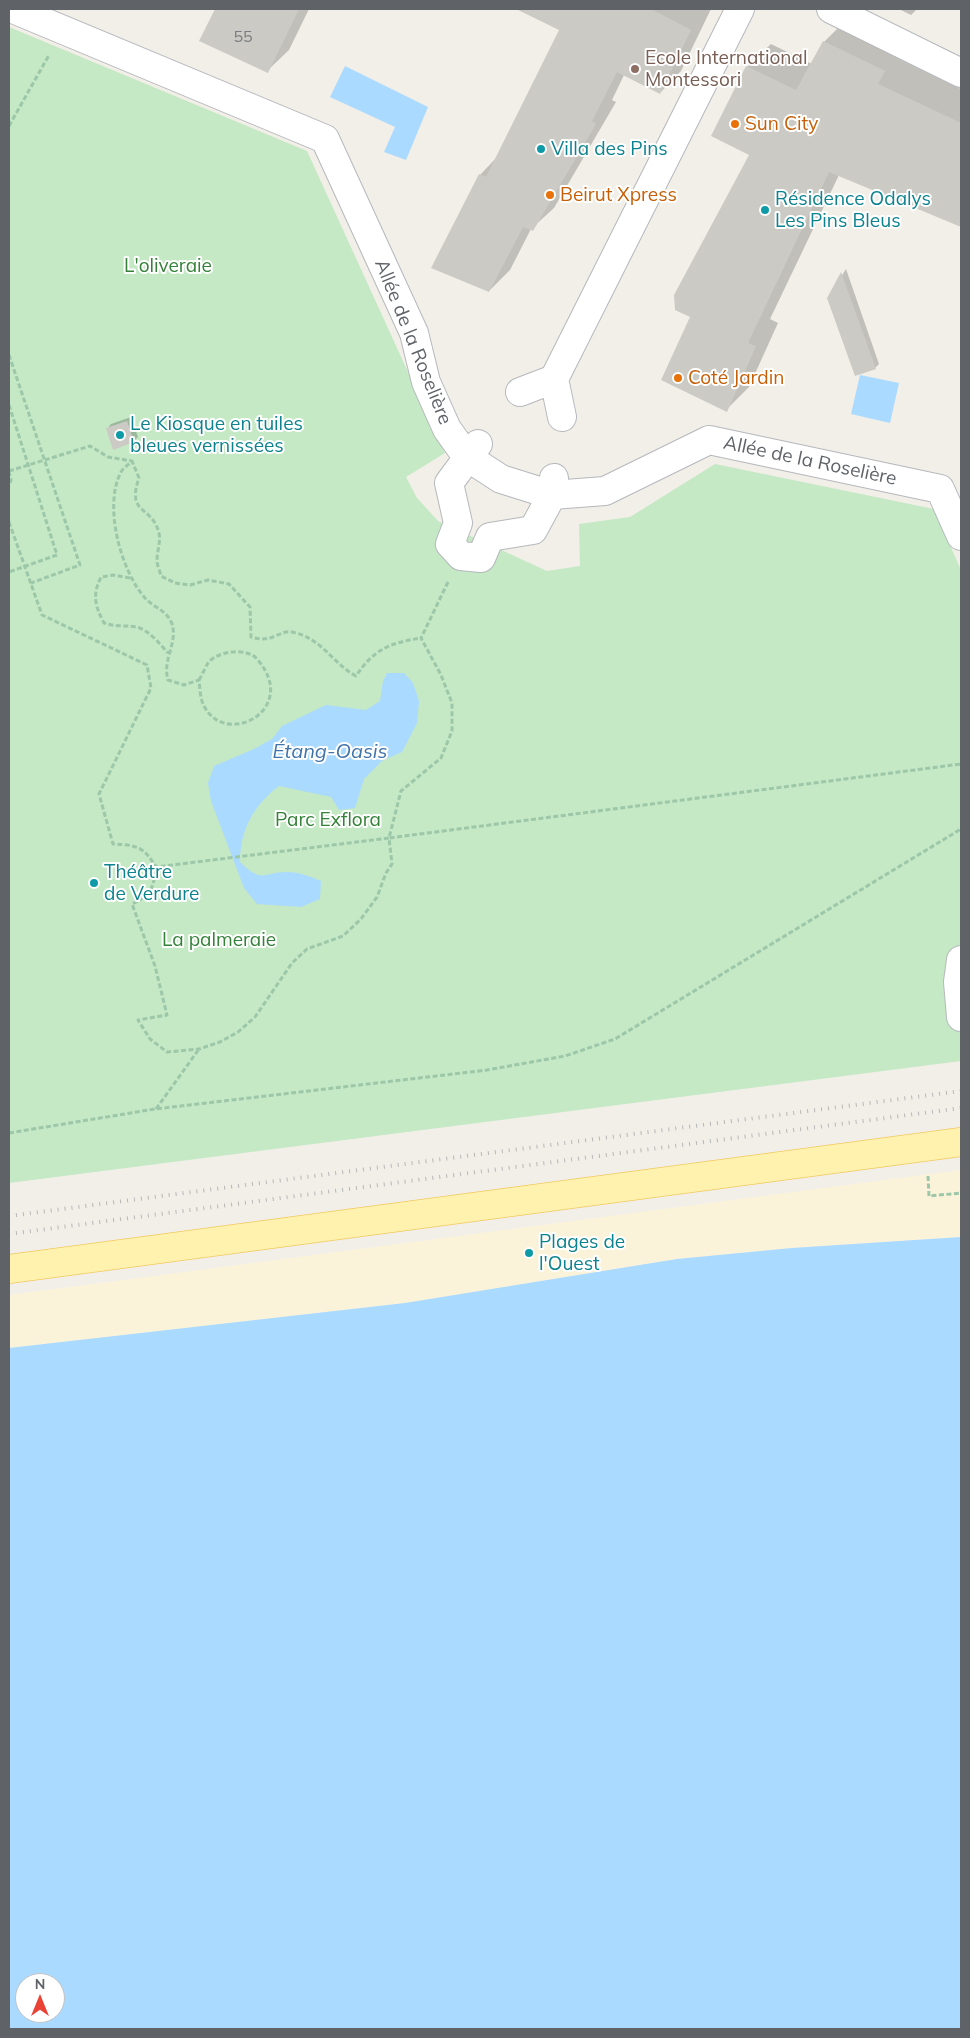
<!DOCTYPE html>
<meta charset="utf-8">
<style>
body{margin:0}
#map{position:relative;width:970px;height:2038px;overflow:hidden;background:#f1efe8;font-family:Mulish,sans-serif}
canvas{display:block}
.frame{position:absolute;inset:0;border:10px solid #5f6368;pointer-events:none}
.north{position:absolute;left:15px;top:1973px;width:50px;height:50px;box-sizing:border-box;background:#fff;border:1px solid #bfc1c3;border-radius:50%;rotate:0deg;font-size:14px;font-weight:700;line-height:20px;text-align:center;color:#5f6368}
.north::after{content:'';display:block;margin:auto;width:18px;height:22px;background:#ea4335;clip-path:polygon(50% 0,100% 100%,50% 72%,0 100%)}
</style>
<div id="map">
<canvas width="970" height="2038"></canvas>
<div class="frame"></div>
<div class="north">N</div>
</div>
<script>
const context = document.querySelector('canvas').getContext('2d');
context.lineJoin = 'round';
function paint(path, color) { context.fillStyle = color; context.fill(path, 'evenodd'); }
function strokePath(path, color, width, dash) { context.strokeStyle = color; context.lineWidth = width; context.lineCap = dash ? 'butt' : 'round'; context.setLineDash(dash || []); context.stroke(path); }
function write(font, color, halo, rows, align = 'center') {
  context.font = font + ' Mulish,sans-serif'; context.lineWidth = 4; context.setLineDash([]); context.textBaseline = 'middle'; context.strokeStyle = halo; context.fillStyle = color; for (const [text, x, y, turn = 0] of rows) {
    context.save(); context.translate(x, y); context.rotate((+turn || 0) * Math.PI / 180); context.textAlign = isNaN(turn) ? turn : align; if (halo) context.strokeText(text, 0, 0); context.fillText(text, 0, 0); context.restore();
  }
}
paint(new Path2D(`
 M9,27L307,151L445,453L406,477L417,498L438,521L547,571L580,566L579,524L630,517L715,464L934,509L961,570V1061L9,1183Z`), '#c5e8c5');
paint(new Path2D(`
 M961,1170V1237L792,1248L677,1259L405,1303L9,1348V1295Z`), '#fbf3d9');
paint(new Path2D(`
 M345,66L428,107L406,160L384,152L395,127L330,97Z
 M860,375L899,383L890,423L851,414Z
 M387,673H404L413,683L419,701L417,723L402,752L382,761L364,779L355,808L339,810L331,797L279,786C254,805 240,829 240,862C262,884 263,872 287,872C299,872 309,876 321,881L320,899L301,907L257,904L244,888L211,801L208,783L214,766L254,749L272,739L282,726L326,705L366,710L380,701L383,681Z
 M961,1237V2029H9V1348L405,1303L677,1259L792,1248ZM25,1983H55V2013H25Z`), '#aadaff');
paint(new Path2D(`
 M216,9H309L289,50L267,71L201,40Z
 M519,9H711L681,71L660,93L624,75L612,100L616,102L554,208L531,229L510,270L489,291L480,175L497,157L561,30Z
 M899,9H917L911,15Z
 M847,19L907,48L901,60L961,89V226L839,175L770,319L778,323L749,387L726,410L691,316L751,154L747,67L771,44L812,64L824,42Z
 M846,269L879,364L875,368L828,298Z
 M131,417L138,437L134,441L107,429L111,424Z`), '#0003');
paint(new Path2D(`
 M215,9H299L268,73L199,41Z
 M516,9H651L691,30L660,94L617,72L592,121L596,124L533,231L523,227L489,292L431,268L479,174L486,177L559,30Z
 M823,41L885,71L878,84L961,123V227L829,172L748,343L756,346L727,412L661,380L690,317L675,310L674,295L749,155L711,136L746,66L796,90Z
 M841,272L876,369L855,376L827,298Z
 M127,421L134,442L113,450L106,428Z`), '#cccac5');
const minor = new Path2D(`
 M13,9L325,139L414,333L426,382L447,429L467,457L501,479L552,495L605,491L709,440L940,489L961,536
 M831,9L961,73
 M554,379L562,417
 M520,392L554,379L740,9
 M478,444L449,483L458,523L450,544L461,556L481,558L490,537L533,530L552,495L554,478
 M961,960L958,982L961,1017`);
const major = new Path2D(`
 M9,1269L961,1142`);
strokePath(minor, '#b5b8bc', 30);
strokePath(major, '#f2c960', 30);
strokePath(new Path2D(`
 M9,126L49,55
 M9,355L80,565L31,583
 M9,405L57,555L9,572
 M9,471L90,446L108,457L132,461
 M9,471L11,480L9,486
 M9,522L42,615L147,665L151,688L99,794L113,844C137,845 144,847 156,867L389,838L392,864L386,873L377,897L361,919L343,936L307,949L292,963L255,1017L238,1032L220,1042L199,1049L167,1052L150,1039L138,1020L167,1015L155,966L132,904C152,894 153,889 156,867
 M130,578L113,575L101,577C92,595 95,606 104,623C115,627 125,625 136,627C148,629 160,644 168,653
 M448,582L421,638L441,675L452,703V731L441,758L401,791L389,838L961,764
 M199,680C202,675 205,668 208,663C217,651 247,647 257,659C301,709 226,749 204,706C200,699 200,688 199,680L184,685L168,680C162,660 178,643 172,624C167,610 154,608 145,598C121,571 103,506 121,472C123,468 128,465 132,461L139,478C126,515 152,505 159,533C161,542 157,551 157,561C157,565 160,571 161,576L175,583L190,585L208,580L229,584L250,607L251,637C273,644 278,630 292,632C322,638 332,663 356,676C374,649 390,643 421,638
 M156,1109L199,1049
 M9,1133L155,1109L487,1070L565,1056L615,1039L961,829
 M928,1176L929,1196L961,1193`), '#9cc7a9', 3, [5, 2.5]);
strokePath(minor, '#fff', 28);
strokePath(major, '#fff2af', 28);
strokePath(new Path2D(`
 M9,1216L961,1091
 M9,1234L961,1108`), '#b6b7b8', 4, [1, 6]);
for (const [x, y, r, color] of [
 [635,69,5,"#8d6e63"],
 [735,124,5,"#e8710a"],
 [541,149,5,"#0f9aa8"],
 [550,195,5,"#e8710a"],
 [765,210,5,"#0f9aa8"],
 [678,378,5,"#e8710a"],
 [120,435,5,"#0f9aa8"],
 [94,883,5,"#0f9aa8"],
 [529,1253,5,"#0f9aa8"]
]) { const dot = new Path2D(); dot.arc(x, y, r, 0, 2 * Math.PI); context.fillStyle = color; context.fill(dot); strokePath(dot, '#fff', 2); }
write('16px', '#7a7d7f', null, [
 ["55",243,37]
]);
write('19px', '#785e54', '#fff', [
 ["Ecole International",645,58],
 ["Montessori",645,80]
], 'left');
write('19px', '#c56008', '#fff', [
 ["Sun City",745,124],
 ["Beirut Xpress",560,195],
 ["Coté Jardin",688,378]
], 'left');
write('19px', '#0d838f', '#fff', [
 ["Villa des Pins",551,149],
 ["Résidence Odalys",775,199],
 ["Les Pins Bleus",775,221],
 ["Le Kiosque en tuiles",130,424],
 ["bleues vernissées",130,446],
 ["Théâtre",104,872],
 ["de Verdure",104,894],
 ["Plages de",539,1242],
 ["l'Ouest",539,1264]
], 'left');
write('19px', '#348238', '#fff', [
 ["L'oliveraie",168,266],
 ["Parc Exflora",328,820],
 ["La palmeraie",219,940]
]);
write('19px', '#5f6368', '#fff', [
 ["Allée de la Roselière",413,342,68],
 ["Allée de la Roselière",810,461,12]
]);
write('italic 20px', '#4174aa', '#fff', [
 ["Étang-Oasis",330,752]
]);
</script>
